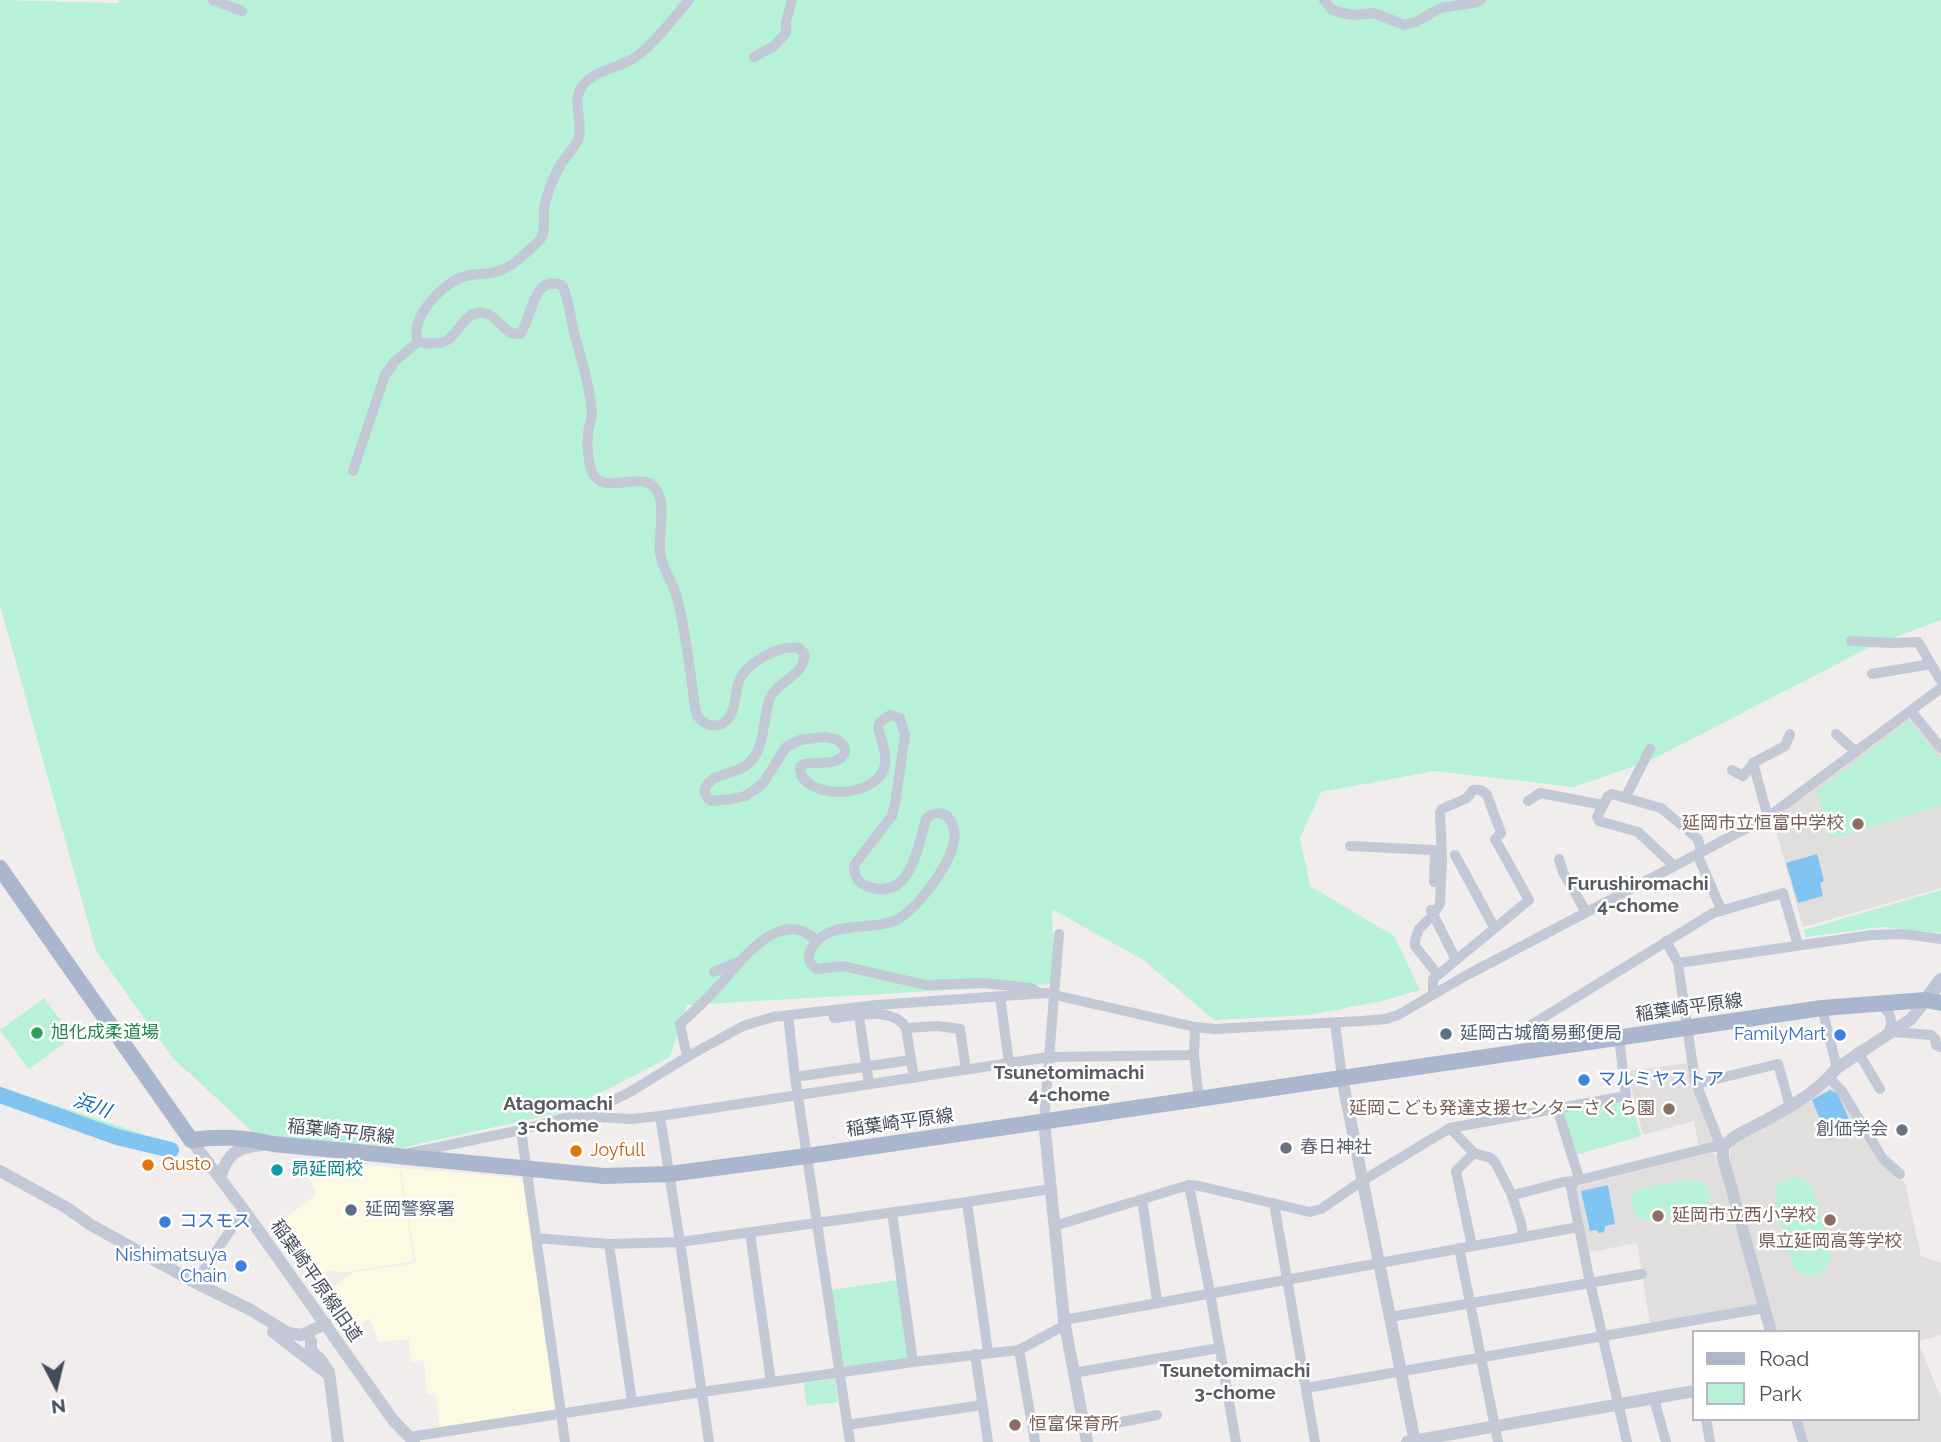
<!DOCTYPE html>
<meta charset="utf-8">
<style>
body{margin:0}
#map{position:relative;width:1941px;height:1442px;overflow:hidden;background:#f0edec;font-family:Raleway,sans-serif}
canvas{display:block}
.legend{position:absolute;left:1692px;top:1330px;width:228px;height:91px;box-sizing:border-box;background:#fff;border:2px solid #b4b7bd;margin:0;padding:9px 12px;list-style:none;font-size:21px;color:#444c5b}
.legend li{display:flex;align-items:center;gap:14px;height:35px}
.legend b{width:35px;border:2px solid #b4b7bd}
.north{position:absolute;left:21px;top:1351px;width:70px;height:70px;-webkit-text-stroke:5px #fff;paint-order:stroke;rotate:173deg;font-size:19px;font-weight:700;line-height:28px;text-align:center;color:#444c5b}
.north::after{content:'';display:block;margin:auto;width:24px;height:32px;background:#444c5b;clip-path:polygon(50% 0,100% 100%,50% 72%,0 100%)}
</style>
<div id="map">
<canvas width="1941" height="1442"></canvas>
<ul class="legend">
<li><b style="height:9px;background:#aab5ce"></b>Road</li>
<li><b style="height:19px;background:#b6f1d8"></b>Park</li>
</ul>
<div class="north">N</div>
</div>
<script>
const context = document.querySelector('canvas').getContext('2d');
context.lineJoin = 'round';
function paint(path, color) { context.fillStyle = color; context.fill(path, 'evenodd'); }
function strokePath(path, color, width, dash) { context.strokeStyle = color; context.lineWidth = width; context.lineCap = dash ? 'butt' : 'round'; context.setLineDash(dash || []); context.stroke(path); }
function write(font, color, halo, rows, align = 'center') {
  context.font = font + ' Raleway,"Noto Sans JP",sans-serif'; context.lineWidth = 5; context.setLineDash([]); context.textBaseline = 'middle'; context.strokeStyle = halo; context.fillStyle = color; for (const [text, x, y, turn = 0] of rows) {
    context.save(); context.translate(x, y); context.rotate((+turn || 0) * Math.PI / 180); context.textAlign = isNaN(turn) ? turn : align; if (halo) context.strokeText(text, 0, 0); context.fillText(text, 0, 0); context.restore();
  }
}
paint(new Path2D(`
 M304,1159L399,1168L414,1261L346,1272L327,1271L315,1280L276,1225L316,1195Z
 M400,1168L519,1178L524,1184L556,1409L552,1413L440,1430L436,1393L427,1394L424,1360L411,1362L409,1339L378,1342L370,1318L350,1330L324,1294L354,1272L416,1263Z`), '#fdfae3');
paint(new Path2D(`
 M1909,715L1941,752V888L1803,927L1775,827L1776,820L1784,815V810Z
 M1688,1063L1713,1138L1712,1143L1699,1147L1694,1121L1643,1135L1627,1071Z
 M1830,1088L1839,1094L1876,1157L1905,1183L1921,1256L1941,1263V1335L1918,1341V1332H1777L1731,1163L1730,1152L1734,1143L1741,1137Z
 M1712,1152L1718,1157L1759,1305L1650,1324L1637,1243L1589,1252L1576,1189L1579,1186Z
 M1918,1342L1941,1398V1442H1808L1801,1419H1918Z`), '#e1dede');
paint(new Path2D(`
 M0,0L119,3V0H1941V620L1874,645L1649,761L1574,787L1435,771L1321,792L1300,838L1310,886L1394,936L1420,990L1382,1001L1309,1015L1214,1020L1145,961L1052,909L1054,984L687,1005L670,1057L563,1112L391,1150L257,1136L173,1058L96,951L0,605Z
 M1909,720L1941,759V806L1832,839L1816,792Z
 M1941,890V933L1881,927L1806,937L1804,930Z
 M44,998L73,1037L29,1069L0,1030Z
 M0,1087L167,1142L169,1147L135,1143L0,1102Z
 M1631,1099L1641,1136L1576,1155L1563,1111Z
 M1800,1177L1808,1182L1814,1193L1831,1256L1828,1267L1817,1276C1810,1275 1801,1276 1796,1270C1790,1263 1775,1204 1775,1194C1775,1191 1777,1186 1779,1184C1785,1178 1792,1178 1800,1177Z
 M1692,1179C1713,1182 1715,1203 1698,1213L1644,1221C1632,1215 1625,1199 1638,1189Z
 M898,1280L909,1357L906,1359L845,1368L842,1366L831,1290Z
 M835,1379L838,1402L807,1406L804,1383Z`), '#b6f1d8');
paint(new Path2D(`
 M1817,854L1824,881L1820,883L1823,896L1798,903L1786,863Z
 M1830,1090L1838,1094L1853,1129L1829,1140L1812,1100Z
 M1608,1185L1615,1224L1605,1226L1604,1232L1598,1233L1597,1230L1590,1231L1581,1191Z`), '#80c4f2');
strokePath(new Path2D(`
 M0,1095L117,1137L171,1150`), '#80c4f2', 16);
strokePath(new Path2D(`
 M213,0L242,11
 M689,0C674,17 652,47 634,58C617,69 589,71 580,90C573,104 583,122 579,137C576,147 567,155 561,164C555,175 548,190 545,203C541,217 549,232 537,243C526,253 513,266 499,271C487,275 474,273 462,277C441,285 409,318 418,342C428,344 437,345 446,341C460,333 465,309 485,313C496,316 502,328 511,333L520,334C533,319 531,274 562,285C570,301 570,319 575,336C582,362 590,387 592,414C592,421 588,427 588,435C587,444 588,457 590,466C599,505 646,461 659,495C665,511 658,536 660,553C662,569 673,582 677,598C687,635 690,675 696,713C702,727 722,731 730,716C736,707 735,694 738,684C744,664 779,644 799,648L804,653C807,675 778,680 770,698C762,719 766,749 748,764C735,776 709,772 704,791L708,799L712,801L732,799L745,796L756,789L764,782L786,747L800,740L824,737L836,739L844,746L845,753C837,767 818,761 804,764L800,767C799,800 878,801 885,765C887,754 881,739 878,727L880,722L890,715L900,718L905,735L895,804L892,816L854,865C854,876 857,882 867,886C911,903 918,846 926,819C932,813 940,811 947,816C953,823 956,832 954,841C951,863 918,908 898,919C873,933 823,917 810,952C807,960 810,965 817,969L843,966L926,985L983,983L1031,988L1040,993
 M1324,0L1331,9L1342,13L1355,15L1374,13L1404,25L1416,22L1440,8L1473,3L1481,0
 M754,57L774,46L786,33V22L792,0
 M353,471L385,375L395,361L418,342
 M1851,641L1893,643L1918,642L1941,681
 M1872,674L1931,664
 M1911,711L1941,748
 M1836,734L1856,752
 M1732,770L1743,776L1753,764
 M1625,798L1650,749
 M1528,801L1540,793L1603,805
 M1768,817L1753,763L1785,746L1790,734
 M1350,846L1433,850L1435,854L1434,882
 M1697,854L1722,911
 M1455,855L1494,927
 M1559,859L1563,872L1586,912
 M1672,867L1670,862L1638,832L1599,821L1597,817L1608,796L1612,794L1661,808L1698,839L1701,852
 M1431,910L1456,960
 M1666,941L1678,963L1695,1081L1718,1139L1716,1147
 M1678,963L1872,935L1904,934L1941,939
 M714,972L740,961
 M1433,994V979L1438,975L1415,946V940L1419,929L1432,916L1440,904L1442,859L1440,813L1442,809L1467,798L1473,790C1480,789 1482,790 1487,795L1501,833L1495,839L1529,900L1438,975
 M1000,996L1009,1063
 M1878,1005C1892,1010 1894,1023 1887,1035
 M1822,1008L1837,1068
 M833,1011L834,1018C855,1016 894,1006 906,1028
 M788,1015L795,1077L850,1442
 M859,1016L869,1084
 M1335,1023L1342,1078
 M1195,1027L1194,1055L1199,1099
 M1893,1032L1931,1035L1935,1039L1936,1045L1941,1047
 M1543,1049L1531,1028V1025L1713,913L1783,893L1798,945
 M1858,1052L1880,1089
 M687,1057L680,1024C692,1013 704,1002 715,990C738,965 780,903 817,941
 M795,1077L911,1060
 M914,1078L906,1028L938,1026L960,1029L966,1070
 M1829,1078L1842,1091L1883,1159L1900,1174
 M1696,1084L1778,1064L1790,1106
 M1557,1108L1578,1175L1571,1188L1590,1282L1627,1442
 M580,1116L631,1119L660,1116L1049,1057L1194,1055
 M660,1116L680,1242L709,1442
 M1044,1121L1059,934
 M1450,1128L1474,1153L1491,1158L1496,1164L1511,1193L1514,1195L1563,1182L1575,1181L1712,1147H1723
 M521,1130L565,1442
 M410,1153L521,1130L595,1109L630,1092L687,1057L743,1026L773,1017L877,1005L1046,993L1195,1027L1215,1029L1361,1021L1386,1019L1398,1015L1467,975L1768,817L1941,688
 M1189,1185L1210,1293L1236,1442
 M1511,1193L1521,1223L1523,1236
 M1142,1199L1157,1301
 M967,1202L988,1352
 M1274,1203L1315,1442
 M892,1212L913,1362
 M1054,1226L1189,1185L1199,1186L1310,1212L1321,1209L1362,1181L1450,1128L1626,1096L1619,1038
 M750,1233L771,1382
 M536,1238L609,1244L680,1242L967,1202L1050,1189
 M609,1244L632,1402
 M1472,1246L1456,1171L1474,1153
 M1459,1248L1498,1442
 M196,1283L201,1274L244,1210
 M1390,1317L1642,1274
 M1064,1320L1579,1227
 M1019,1350L1035,1442
 M975,1354L988,1442
 M1073,1373L1219,1348
 M1306,1388L1764,1308
 M1654,1399L1666,1442
 M1706,1419L1710,1442
 M1796,1419L1803,1442
 M847,1425L982,1405
 M1085,1429L1157,1415
 M409,1437L702,1392L913,1362L1019,1350L1065,1325`), '#c2c8d5', 10);
strokePath(new Path2D(`
 M1342,1078L1415,1442
 M1044,1121L1064,1320L1087,1442
 M191,1140L244,1210L393,1420L414,1442
 M0,1171L67,1208L91,1225L196,1283L251,1310L288,1333L301,1335L326,1324
 M220,1178C227,1154 236,1147 262,1145
 M273,1332L329,1375
 M1771,1332L1723,1157V1147L1734,1137C1770,1117 1811,1100 1837,1068L1911,1019L1926,1000
 M311,1341V1351L320,1359L329,1372L338,1442
 M1407,1442L1694,1391`), '#c2c8d5', 12);
strokePath(new Path2D(`
 M1926,1000L1941,980`), '#bdc5d8', 14);
strokePath(new Path2D(`
 M0,868L191,1140C221,1136 244,1137 273,1144L604,1176L669,1174L807,1156L1822,1008L1926,1000L1941,1003`), '#aab5ce', 16);
for (const [x, y, r, color] of [
 [1858,824,7,"#8d6e63"],
 [37,1033,7,"#2e9e5b"],
 [1446,1034,7,"#5c6f8a"],
 [1840,1035,7,"#3f7fe0"],
 [1584,1080,7,"#3f7fe0"],
 [1669,1109,7,"#8d6e63"],
 [1902,1130,7,"#6b7280"],
 [1286,1148,7,"#6b7280"],
 [576,1151,7,"#e8710a"],
 [148,1165,7,"#e8710a"],
 [277,1170,7,"#0f9aa8"],
 [351,1210,7,"#5c6f8a"],
 [1658,1216,7,"#8d6e63"],
 [1830,1220,7,"#8d6e63"],
 [165,1222,7,"#3f7fe0"],
 [241,1266,7,"#3f7fe0"],
 [1015,1425,7,"#8d6e63"]
]) { const dot = new Path2D(); dot.arc(x, y, r, 0, 2 * Math.PI); context.fillStyle = color; context.fill(dot); strokePath(dot, '#fff', 2.5); }
write('18px', '#785e54', '#fff', [
 ["延岡市立恒富中学校",1844,824],
 ["延岡こども発達支援センターさくら園",1655,1109],
 ["延岡市立西小学校",1672,1216,"left"],
 ["県立延岡高等学校",1830,1242,"center"],
 ["恒富保育所",1029,1425,"left"]
], 'right');
write('18px', '#444c5b', '#fff', [
 ["稲葉崎平原線",1689,1008,-8],
 ["稲葉崎平原線",900,1123,-8],
 ["稲葉崎平原線",341,1132,6],
 ["稲葉崎平原線旧道",316,1281,55]
]);
write('18px', '#27864d', '#fff', [
 ["旭化成柔道場",51,1033]
], 'left');
write('18px', '#4e5e75', '#fff', [
 ["延岡古城簡易郵便局",1460,1034],
 ["延岡警察署",365,1210]
], 'left');
write('18px', '#366cbe', '#fff', [
 ["FamilyMart",1826,1035],
 ["マルミヤストア",1598,1080,"left"],
 ["コスモス",179,1222,"left"],
 ["Nishimatsuya",227,1256],
 ["Chain",227,1277]
], 'right');
write('18px', '#5b616d', '#fff', [
 ["創価学会",1888,1130],
 ["春日神社",1300,1148,"left"]
], 'right');
write('18px', '#c56008', '#fff', [
 ["Joyfull",590,1151],
 ["Gusto",162,1165]
], 'left');
write('18px', '#0d838f', '#fff', [
 ["昴延岡校",291,1170]
], 'left');
write('bold 19px', '#595b62', '#fff', [
 ["Furushiromachi",1638,884],
 ["4-chome",1638,906],
 ["Tsunetomimachi",1069,1073],
 ["4-chome",1069,1095],
 ["Atagomachi",558,1104],
 ["3-chome",558,1126],
 ["Tsunetomimachi",1235,1371],
 ["3-chome",1235,1393]
]);
write('italic 19px', '#026ab0', '#fff', [
 ["浜川",92,1106,20]
]);
</script>
